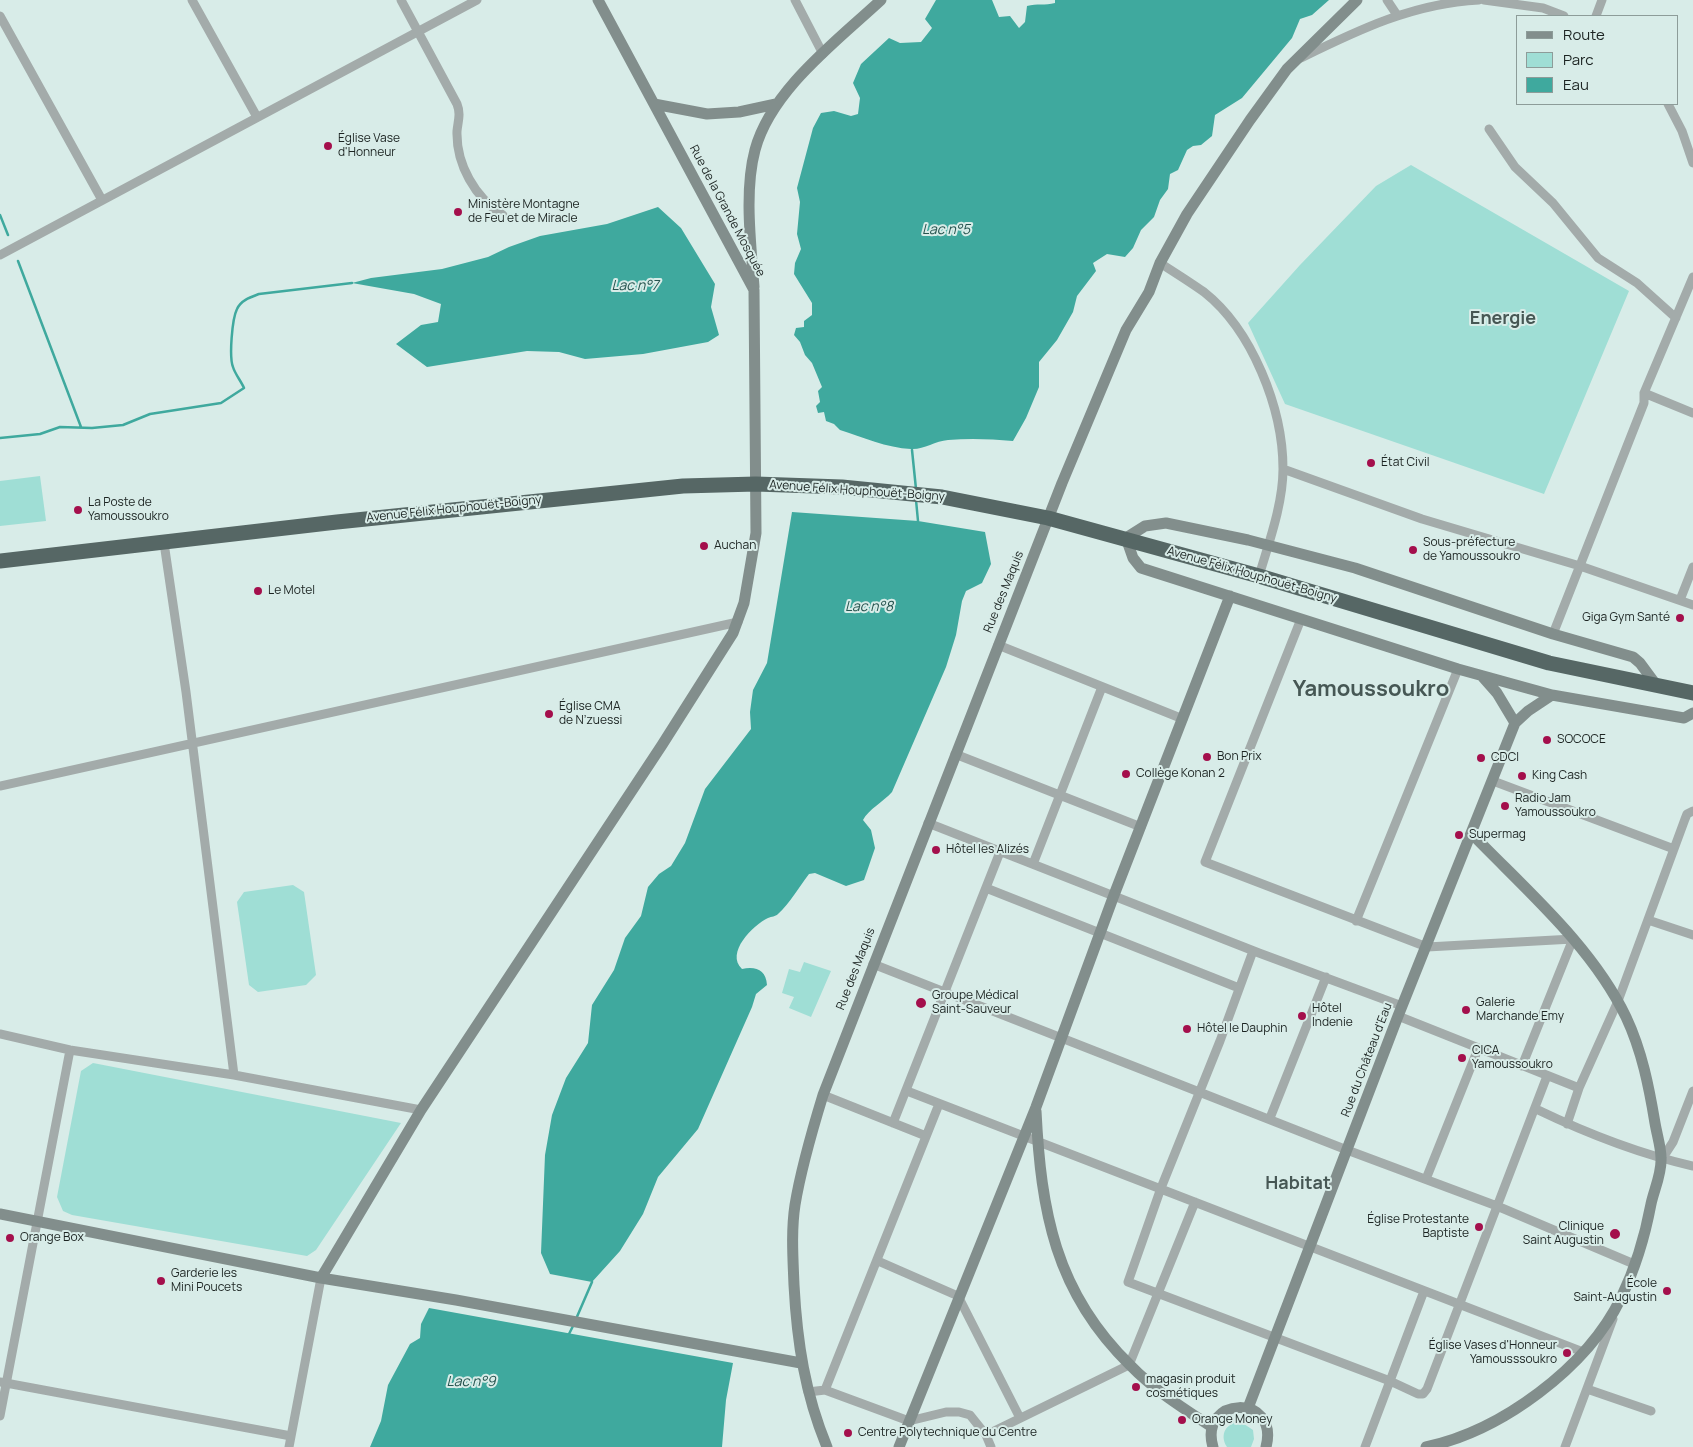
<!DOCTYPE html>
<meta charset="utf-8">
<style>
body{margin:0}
#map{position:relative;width:1693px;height:1447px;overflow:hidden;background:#d8ece8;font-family:Manrope,sans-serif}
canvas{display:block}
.legend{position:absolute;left:1516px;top:15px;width:162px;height:90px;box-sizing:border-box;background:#d8ece8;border:1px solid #8d9c99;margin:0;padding:6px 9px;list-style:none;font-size:15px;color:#1c2422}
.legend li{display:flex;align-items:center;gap:10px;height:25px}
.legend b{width:25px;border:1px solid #8d9c99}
</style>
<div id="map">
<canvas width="1693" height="1447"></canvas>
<ul class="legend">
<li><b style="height:6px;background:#828e8c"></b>Route</li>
<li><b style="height:14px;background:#9fded5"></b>Parc</li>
<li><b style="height:14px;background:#3fa99e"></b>Eau</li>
</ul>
</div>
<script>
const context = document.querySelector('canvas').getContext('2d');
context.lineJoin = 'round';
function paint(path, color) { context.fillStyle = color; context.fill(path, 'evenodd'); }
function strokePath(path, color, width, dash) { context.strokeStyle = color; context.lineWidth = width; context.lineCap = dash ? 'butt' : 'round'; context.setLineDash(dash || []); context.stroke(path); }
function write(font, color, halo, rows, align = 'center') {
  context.font = font + ' Manrope,sans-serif'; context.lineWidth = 4; context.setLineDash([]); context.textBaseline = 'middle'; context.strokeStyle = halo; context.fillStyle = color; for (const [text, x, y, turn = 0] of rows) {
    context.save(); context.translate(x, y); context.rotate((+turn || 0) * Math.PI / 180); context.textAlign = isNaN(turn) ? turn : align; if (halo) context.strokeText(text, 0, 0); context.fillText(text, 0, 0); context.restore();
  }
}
paint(new Path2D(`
 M1411,165L1629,291L1544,494L1285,404L1248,323L1300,265L1376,186Z
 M40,476L46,521L0,526V481Z
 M293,885L304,892L316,975L306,985L258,992L249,985L237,902L244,892Z
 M804,962L831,971L811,1017L789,1008L794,997L782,993L789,969L800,972Z
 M93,1063L401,1123L316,1250L307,1256L72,1215L63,1211L57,1197L81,1071Z
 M1241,1422L1253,1430L1254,1439L1251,1447H1227C1219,1435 1226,1422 1241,1422Z`), '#9fded5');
paint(new Path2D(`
 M936,0H992L999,17L1010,16L1019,28L1025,22L1027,6C1037,3 1045,6 1055,3V0H1329L1312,15L1300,19L1292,38L1242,98L1215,115L1212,136L1201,145L1193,146L1187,150L1178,170L1170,174L1168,189L1160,200L1154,217L1141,230L1133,248L1125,257L1107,254L1093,263L1096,271L1077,296L1073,312L1057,340L1039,362V387L1026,418L1013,441C991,439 970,438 948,440C935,441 923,450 911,449C887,448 862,437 840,430L834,424L826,421L824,412L818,413L816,406L820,402L818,391L822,387L812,363L805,355L800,342L794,335L796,328L804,327V321L812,315V303L794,274L795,263L801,249L797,234L800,202L797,188L813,128L821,113L834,111L851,116L858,114L860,98L853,83L861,64L889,38L900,43L921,42L932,28L925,19Z
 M658,207L681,228L715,284L711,307L719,335L708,342L643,354L585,359L559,352L527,351L427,367L396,344L421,325L438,322L441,304L414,294L352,283L371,278L442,269L488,257L509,247L540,236L607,224Z
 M792,512L918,521L985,532L991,564L982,583L966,591L962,601L956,635L946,667L892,792C884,801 868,810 863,820L871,830L875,848L864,880L846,886L815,873L809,874C799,887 790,903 778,914C775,917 772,916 768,918C753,925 725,953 742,969C756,966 766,970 767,985L756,994L752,1007L698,1129L658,1177L643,1214L620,1251L592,1282L550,1274L541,1253L545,1155L552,1115L566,1078L588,1043L592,1005L614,970L625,938L641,916L648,887L659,874L671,866L685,843L705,789L751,729L750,712L753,690L767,663Z
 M429,1308L733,1363L726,1400L722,1447H370L381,1421L388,1385L410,1344L420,1338L421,1324Z`), '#3fa99e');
strokePath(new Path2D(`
 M0,215L8,235
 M18,261L81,427
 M0,438L40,434L60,427L92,428L123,425L150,414L221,403L244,388C241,381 235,374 233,367C229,357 232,319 237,309C241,300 251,297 259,294L352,283
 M912,450L916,489
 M916,500L918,521
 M576,1319L592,1282
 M569,1334L573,1326`), '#3fa99e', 2.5);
strokePath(new Path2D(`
 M192,0L257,117
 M401,0L457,104C461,114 458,121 457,131C456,164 475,198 503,215
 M795,0L823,54
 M1387,0L1397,15
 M1484,0L1543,8L1564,16
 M0,16L102,200
 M1596,16L1602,0
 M1301,58C1358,30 1414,3 1479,0
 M1668,104L1682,131L1693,163
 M1489,129L1515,167L1553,203L1598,258L1637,283L1676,318
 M0,255L477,0
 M1160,263C1174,272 1190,282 1204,292C1252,330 1283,408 1283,469C1283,504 1269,542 1259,576
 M1644,393L1693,413
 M1283,469L1422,519L1580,566L1693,605
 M164,543L186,692L234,1075
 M1680,600L1693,567
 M1301,619L1205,862L1427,947L1573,939L1522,1066
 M1553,634L1644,403V393L1693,277
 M998,645L1183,719
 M955,754L1141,827
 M1493,781L1674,849
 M0,786L738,622
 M928,823L1259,953L1402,1006
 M1033,864L1102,687
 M986,888L1239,988
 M1648,920L1693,935
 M1356,921L1458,669
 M1253,951L1220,1041L1161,1188L1128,1282L1390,1381L1418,1394H1423L1427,1389L1547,1076
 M873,964L1347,1150L1497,1206L1634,1264
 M1398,1016L1579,1088
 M0,1034L70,1050L234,1075L421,1110
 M907,1091L1583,1352
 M823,1095L926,1136
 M1536,1109C1586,1133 1639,1154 1693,1166
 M1270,1118L1326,977
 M893,1123L1000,852
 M1567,1124L1579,1088L1618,1001L1685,819L1687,814L1693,811
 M1662,1159L1673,1142L1693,1091
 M1426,1179L1478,1049
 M878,1261L958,1296L1020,1418
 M0,1382L291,1436
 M1587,1389L1651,1411
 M825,1390L939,1104
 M808,1392L825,1390L909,1421L946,1412H959L970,1415L986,1435L991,1447
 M0,1416L70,1050
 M986,1435L1129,1365L1195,1202
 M289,1447L321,1278
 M1365,1447L1424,1291
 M1565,1447L1613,1319`), '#a3abaa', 9);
strokePath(new Path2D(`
 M654,104L707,114L739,112L776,104
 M754,287C751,245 744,191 755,150C771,90 837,41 881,0
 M1482,676L1497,693L1515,723
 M1657,686L1640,663L1633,657L1553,634L1355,568L1248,540L1166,523L1145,526L1126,538L1133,558L1141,568L1458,669L1552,695L1684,718L1693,713
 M1036,1111C1041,1211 1055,1292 1130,1365C1154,1390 1183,1408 1212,1427
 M0,1214L321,1278L456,1300L801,1363
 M321,1278L421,1110L662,745L733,633L744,603L756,533L754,290L598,0
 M1248,1408L1398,1016L1515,723L1528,711L1552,695
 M827,1447C805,1394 797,1342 794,1285C793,1259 791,1231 795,1205C801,1168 812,1131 823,1095L1062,483L1126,330L1149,292L1160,263L1187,214L1250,120L1287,69L1357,0
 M899,1447L1036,1107L1114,895L1230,596
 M1213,1447C1198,1396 1280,1393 1266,1447
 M1426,1447C1501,1431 1587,1368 1621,1298C1635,1269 1645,1236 1651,1204C1654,1190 1662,1173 1661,1158C1661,1147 1657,1135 1655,1123C1649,1087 1642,1051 1626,1017C1592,946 1526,890 1472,834`), '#828e8c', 11);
strokePath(new Path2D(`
 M0,561L337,522L683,486L756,484L842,487L942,497L1048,518L1259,576L1549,663L1693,693`), '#566765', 15);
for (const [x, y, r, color] of [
 [328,146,5,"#a40f4c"],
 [458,212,5,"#a40f4c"],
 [1371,463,5,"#a40f4c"],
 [78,510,5,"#a40f4c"],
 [704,546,5,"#a40f4c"],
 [1413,550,5,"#a40f4c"],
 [258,591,5,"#a40f4c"],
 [1680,618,5,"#a40f4c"],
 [549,714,5,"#a40f4c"],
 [1547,740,5,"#a40f4c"],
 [1207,757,5,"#a40f4c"],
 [1481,758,5,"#a40f4c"],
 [1126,774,5,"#a40f4c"],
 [1522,776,5,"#a40f4c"],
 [1505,806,5,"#a40f4c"],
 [1459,835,5,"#a40f4c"],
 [936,850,5,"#a40f4c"],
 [921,1003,6,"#a40f4c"],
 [1466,1010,5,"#a40f4c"],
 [1302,1016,5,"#a40f4c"],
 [1187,1029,5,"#a40f4c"],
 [1462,1058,5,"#a40f4c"],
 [1479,1227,5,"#a40f4c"],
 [1615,1234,6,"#a40f4c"],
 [10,1238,5,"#a40f4c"],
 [161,1281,5,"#a40f4c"],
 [1667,1291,5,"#a40f4c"],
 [1567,1353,5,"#a40f4c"],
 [1136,1387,5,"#a40f4c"],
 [1182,1420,5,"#a40f4c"],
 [848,1433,5,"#a40f4c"]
]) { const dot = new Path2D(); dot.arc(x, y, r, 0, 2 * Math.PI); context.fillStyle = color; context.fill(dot); strokePath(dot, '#d8ece8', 2); }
write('12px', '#1c2422', '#d8ece8', [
 ["Église Vase",338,139],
 ["d'Honneur",338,153],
 ["Ministère Montagne",468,205],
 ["de Feu et de Miracle",468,219],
 ["État Civil",1381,463],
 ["La Poste de",88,503],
 ["Yamoussoukro",88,517],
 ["Sous-préfecture",1423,543],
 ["de Yamoussoukro",1423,557],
 ["Auchan",714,546],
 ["Le Motel",268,591],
 ["Giga Gym Santé",1670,618,"right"],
 ["Église CMA",559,707],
 ["de N’zuessi",559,721],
 ["SOCOCE",1557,740],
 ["Bon Prix",1217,757],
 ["CDCI",1491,758],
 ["Collège Konan 2",1136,774],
 ["King Cash",1532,776],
 ["Radio Jam",1515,799],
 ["Yamoussoukro",1515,813],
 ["Supermag",1469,835],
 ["Hôtel les Alizés",946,850],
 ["Groupe Médical",932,996],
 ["Saint-Sauveur",932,1010],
 ["Galerie",1476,1003],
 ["Marchande Emy",1476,1017],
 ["Hôtel",1312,1009],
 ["Indenie",1312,1023],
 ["Hôtel le Dauphin",1197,1029],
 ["CICA",1472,1051],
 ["Yamoussoukro",1472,1065],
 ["Église Protestante",1469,1220,"right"],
 ["Baptiste",1469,1234,"right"],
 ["Clinique",1604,1227,"right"],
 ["Saint Augustin",1604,1241,"right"],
 ["Orange Box",20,1238],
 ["Garderie les",171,1274],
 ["Mini Poucets",171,1288],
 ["École",1657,1284,"right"],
 ["Saint-Augustin",1657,1298,"right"],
 ["Église Vases d'Honneur",1557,1346,"right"],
 ["Yamousssoukro",1557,1360,"right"],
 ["magasin produit",1146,1380],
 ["cosmétiques",1146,1394],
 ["Orange Money",1192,1420],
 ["Centre Polytechnique du Centre",858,1433]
], 'left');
write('12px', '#1c2422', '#d8ece8', [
 ["Rue de la Grande Mosquée",727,211,62],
 ["Avenue Félix Houphouët-Boigny",857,491,4],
 ["Avenue Félix Houphouët-Boigny",454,509,-6],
 ["Avenue Félix Houphouët-Boigny",1252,575,16],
 ["Rue des Maquis",1004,592,-68],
 ["Rue des Maquis",856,969,-69],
 ["Rue du Château d'Eau",1367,1060,-69]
]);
write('italic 14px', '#26544f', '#d8ece8', [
 ["Lac n°5",946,230],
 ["Lac n°7",635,286],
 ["Lac n°8",869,607],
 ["Lac n°9",471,1382]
]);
write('bold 18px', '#465754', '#d8ece8', [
 ["Energie",1503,319],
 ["Habitat",1298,1184]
]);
write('bold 22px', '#465754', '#d8ece8', [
 ["Yamoussoukro",1371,690]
]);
</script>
